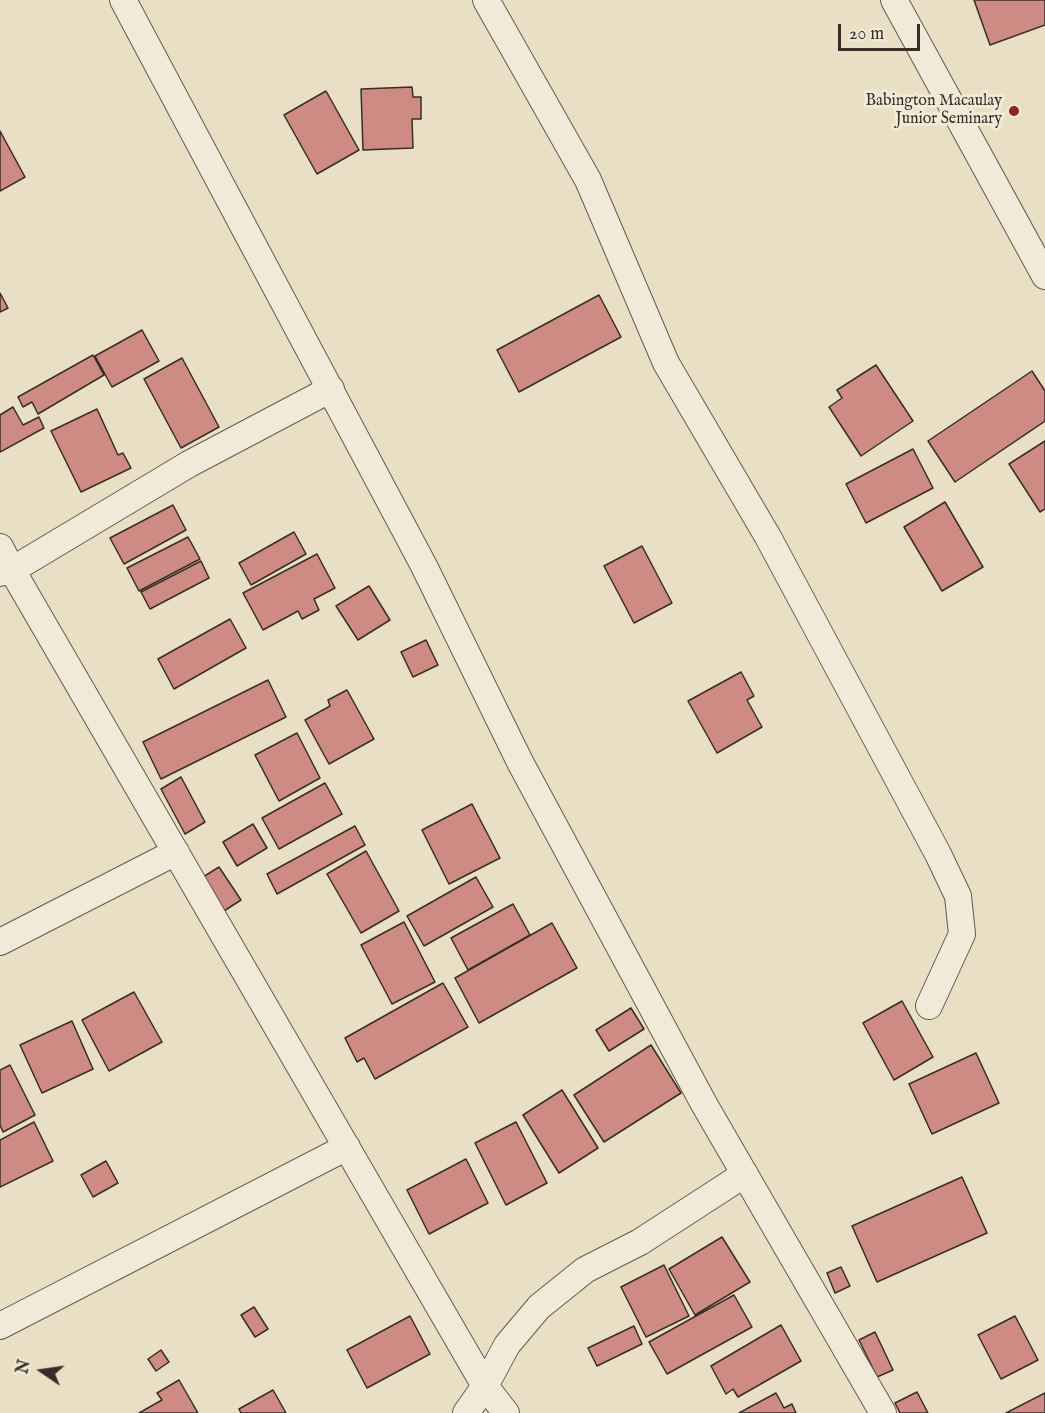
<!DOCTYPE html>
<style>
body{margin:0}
#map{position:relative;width:1045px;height:1413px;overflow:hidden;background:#e9dfc5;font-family:"IM FELL English",serif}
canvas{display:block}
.north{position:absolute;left:12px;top:1341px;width:60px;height:60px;-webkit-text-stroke:4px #f1ead9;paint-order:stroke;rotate:283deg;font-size:16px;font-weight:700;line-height:24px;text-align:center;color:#392e27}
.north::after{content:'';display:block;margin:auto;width:21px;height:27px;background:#392e27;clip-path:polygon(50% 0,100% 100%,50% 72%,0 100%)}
.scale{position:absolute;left:838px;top:24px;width:82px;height:27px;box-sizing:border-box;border:3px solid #392e27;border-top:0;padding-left:8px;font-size:18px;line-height:21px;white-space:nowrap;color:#392e27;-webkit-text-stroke:4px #f1ead9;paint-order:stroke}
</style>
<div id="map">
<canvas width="1045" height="1413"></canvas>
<div class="north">N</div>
<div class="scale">20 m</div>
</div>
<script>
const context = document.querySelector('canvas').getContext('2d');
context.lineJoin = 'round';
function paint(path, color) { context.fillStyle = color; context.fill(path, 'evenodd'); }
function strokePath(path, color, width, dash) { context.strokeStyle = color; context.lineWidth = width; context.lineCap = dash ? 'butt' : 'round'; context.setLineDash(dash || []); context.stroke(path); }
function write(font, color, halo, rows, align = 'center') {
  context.font = font + ' "IM FELL English",serif'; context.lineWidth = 6; context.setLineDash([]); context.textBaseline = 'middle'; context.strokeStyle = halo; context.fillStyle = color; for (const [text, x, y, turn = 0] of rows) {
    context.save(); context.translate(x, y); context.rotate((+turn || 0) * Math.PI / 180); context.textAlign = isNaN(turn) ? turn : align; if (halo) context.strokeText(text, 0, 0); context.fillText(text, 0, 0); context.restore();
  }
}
const building = new Path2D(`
 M974,0H1045V25L990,45Z
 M412,87L413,97H421V119H412L413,148L363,150L361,89Z
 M326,91L359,150L317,174L284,115Z
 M0,131L25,177L0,191Z
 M0,293L8,308L0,312Z
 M599,295L621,337L519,392L497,350Z
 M142,330L159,361L112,387L95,356Z
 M93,355L104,375L38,414L32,402L23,407L18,397Z
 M182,358L219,427L181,448L144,379Z
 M876,365L913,421L861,456L829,407L842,398L837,390Z
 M1032,371L1045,391V421L955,482L928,441Z
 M13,407L23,425L39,417L44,428L0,452V415Z
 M97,409L118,455L123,453L131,468L81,492L51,431Z
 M1045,441V509L1040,512L1009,464Z
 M913,449L933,488L866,523L846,484Z
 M945,502L983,567L942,591L904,527Z
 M173,505L186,530L124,564L110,538Z
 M294,532L306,554L251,585L239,563Z
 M188,537L200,559L139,591L127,568Z
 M642,546L672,603L634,623L604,566Z
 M317,554L335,588L314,599L319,610L302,619L298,611L263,630L243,593Z
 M201,561L209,578L150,609L141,592Z
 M369,586L390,620L358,640L336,606Z
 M230,619L246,648L174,689L158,659Z
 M426,640L438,665L413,677L401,652Z
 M741,672L754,696L747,700L762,727L717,753L688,701Z
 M268,680L286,717L161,779L143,742Z
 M347,690L374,739L329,764L305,720L330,706L328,700Z
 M297,733L320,778L279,801L255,755Z
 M181,777L205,822L185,834L161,789Z
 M325,783L342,814L279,849L262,818Z
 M472,804L500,858L449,884L422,830Z
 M253,824L267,848L237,866L223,842Z
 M355,826L365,845L277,894L267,874Z
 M366,851L399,911L361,933L327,874Z
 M219,867L241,900L224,911L203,877Z
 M476,877L493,907L424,946L407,916Z
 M513,904L530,935L468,970L451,938Z
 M404,922L435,982L392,1004L361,945Z
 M552,923L577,968L479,1023L455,978Z
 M443,983L468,1027L375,1079L364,1058L357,1062L345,1038Z
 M134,992L162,1042L109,1071L82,1020Z
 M902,1001L933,1057L894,1080L863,1023Z
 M631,1008L644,1029L609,1051L596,1030Z
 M72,1021L93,1069L42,1093L20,1045Z
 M651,1045L681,1093L604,1142L574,1095Z
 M976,1053L999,1103L932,1134L909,1084Z
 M10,1065L35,1115L3,1132L0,1125V1070Z
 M562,1090L598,1148L559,1173L523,1115Z
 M34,1122L53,1161L0,1187V1140Z
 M516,1122L547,1183L506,1205L475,1143Z
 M466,1159L488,1203L429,1234L407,1190Z
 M106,1161L118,1183L93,1197L81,1175Z
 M962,1177L987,1233L877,1282L852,1226Z
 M722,1237L750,1282L695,1315L669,1269Z
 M664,1265L689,1316L646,1337L621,1287Z
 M841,1267L850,1286L835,1293L827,1273Z
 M734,1295L752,1327L667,1374L649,1342Z
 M254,1307L268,1329L255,1337L241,1315Z
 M410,1316L430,1354L367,1388L347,1350Z
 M1015,1316L1038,1360L1001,1379L978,1335Z
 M781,1325L801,1361L738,1397L733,1389L726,1394L711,1366Z
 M634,1326L642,1344L597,1366L588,1348Z
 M875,1332L893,1370L877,1377L859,1340Z
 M161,1350L169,1362L156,1371L148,1359Z
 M179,1380L198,1413H139L162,1400L157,1393Z
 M273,1390L286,1413H241L239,1409Z
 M917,1392L928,1413H900L895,1403Z
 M776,1393L784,1408L792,1404L796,1413H739Z
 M1045,1393V1413H1006Z`);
paint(building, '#ce8b83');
strokePath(building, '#392e27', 1.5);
const street = new Path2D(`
 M123,0L424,566L520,762L704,1104L883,1413
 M486,0L588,180L666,363L768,537L938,854L958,896L962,934L929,1006
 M894,0L1045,276
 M331,389L189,464L12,570L485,1386L506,1413
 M0,547L12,570L0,573
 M0,942L176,852
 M0,1326L347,1147
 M466,1413L485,1386L507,1345L539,1307L585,1270L640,1242L745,1174`);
strokePath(street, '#655a4e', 28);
strokePath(street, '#f1ead9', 26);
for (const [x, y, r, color] of [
 [1014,111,6,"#8f2418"]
]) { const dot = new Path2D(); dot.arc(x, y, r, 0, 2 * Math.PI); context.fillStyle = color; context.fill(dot); strokePath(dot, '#f1ead9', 2); }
write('16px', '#392e27', '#f1ead9', [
 ["Babington Macaulay",1002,102],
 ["Junior Seminary",1002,120]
], 'right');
</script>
